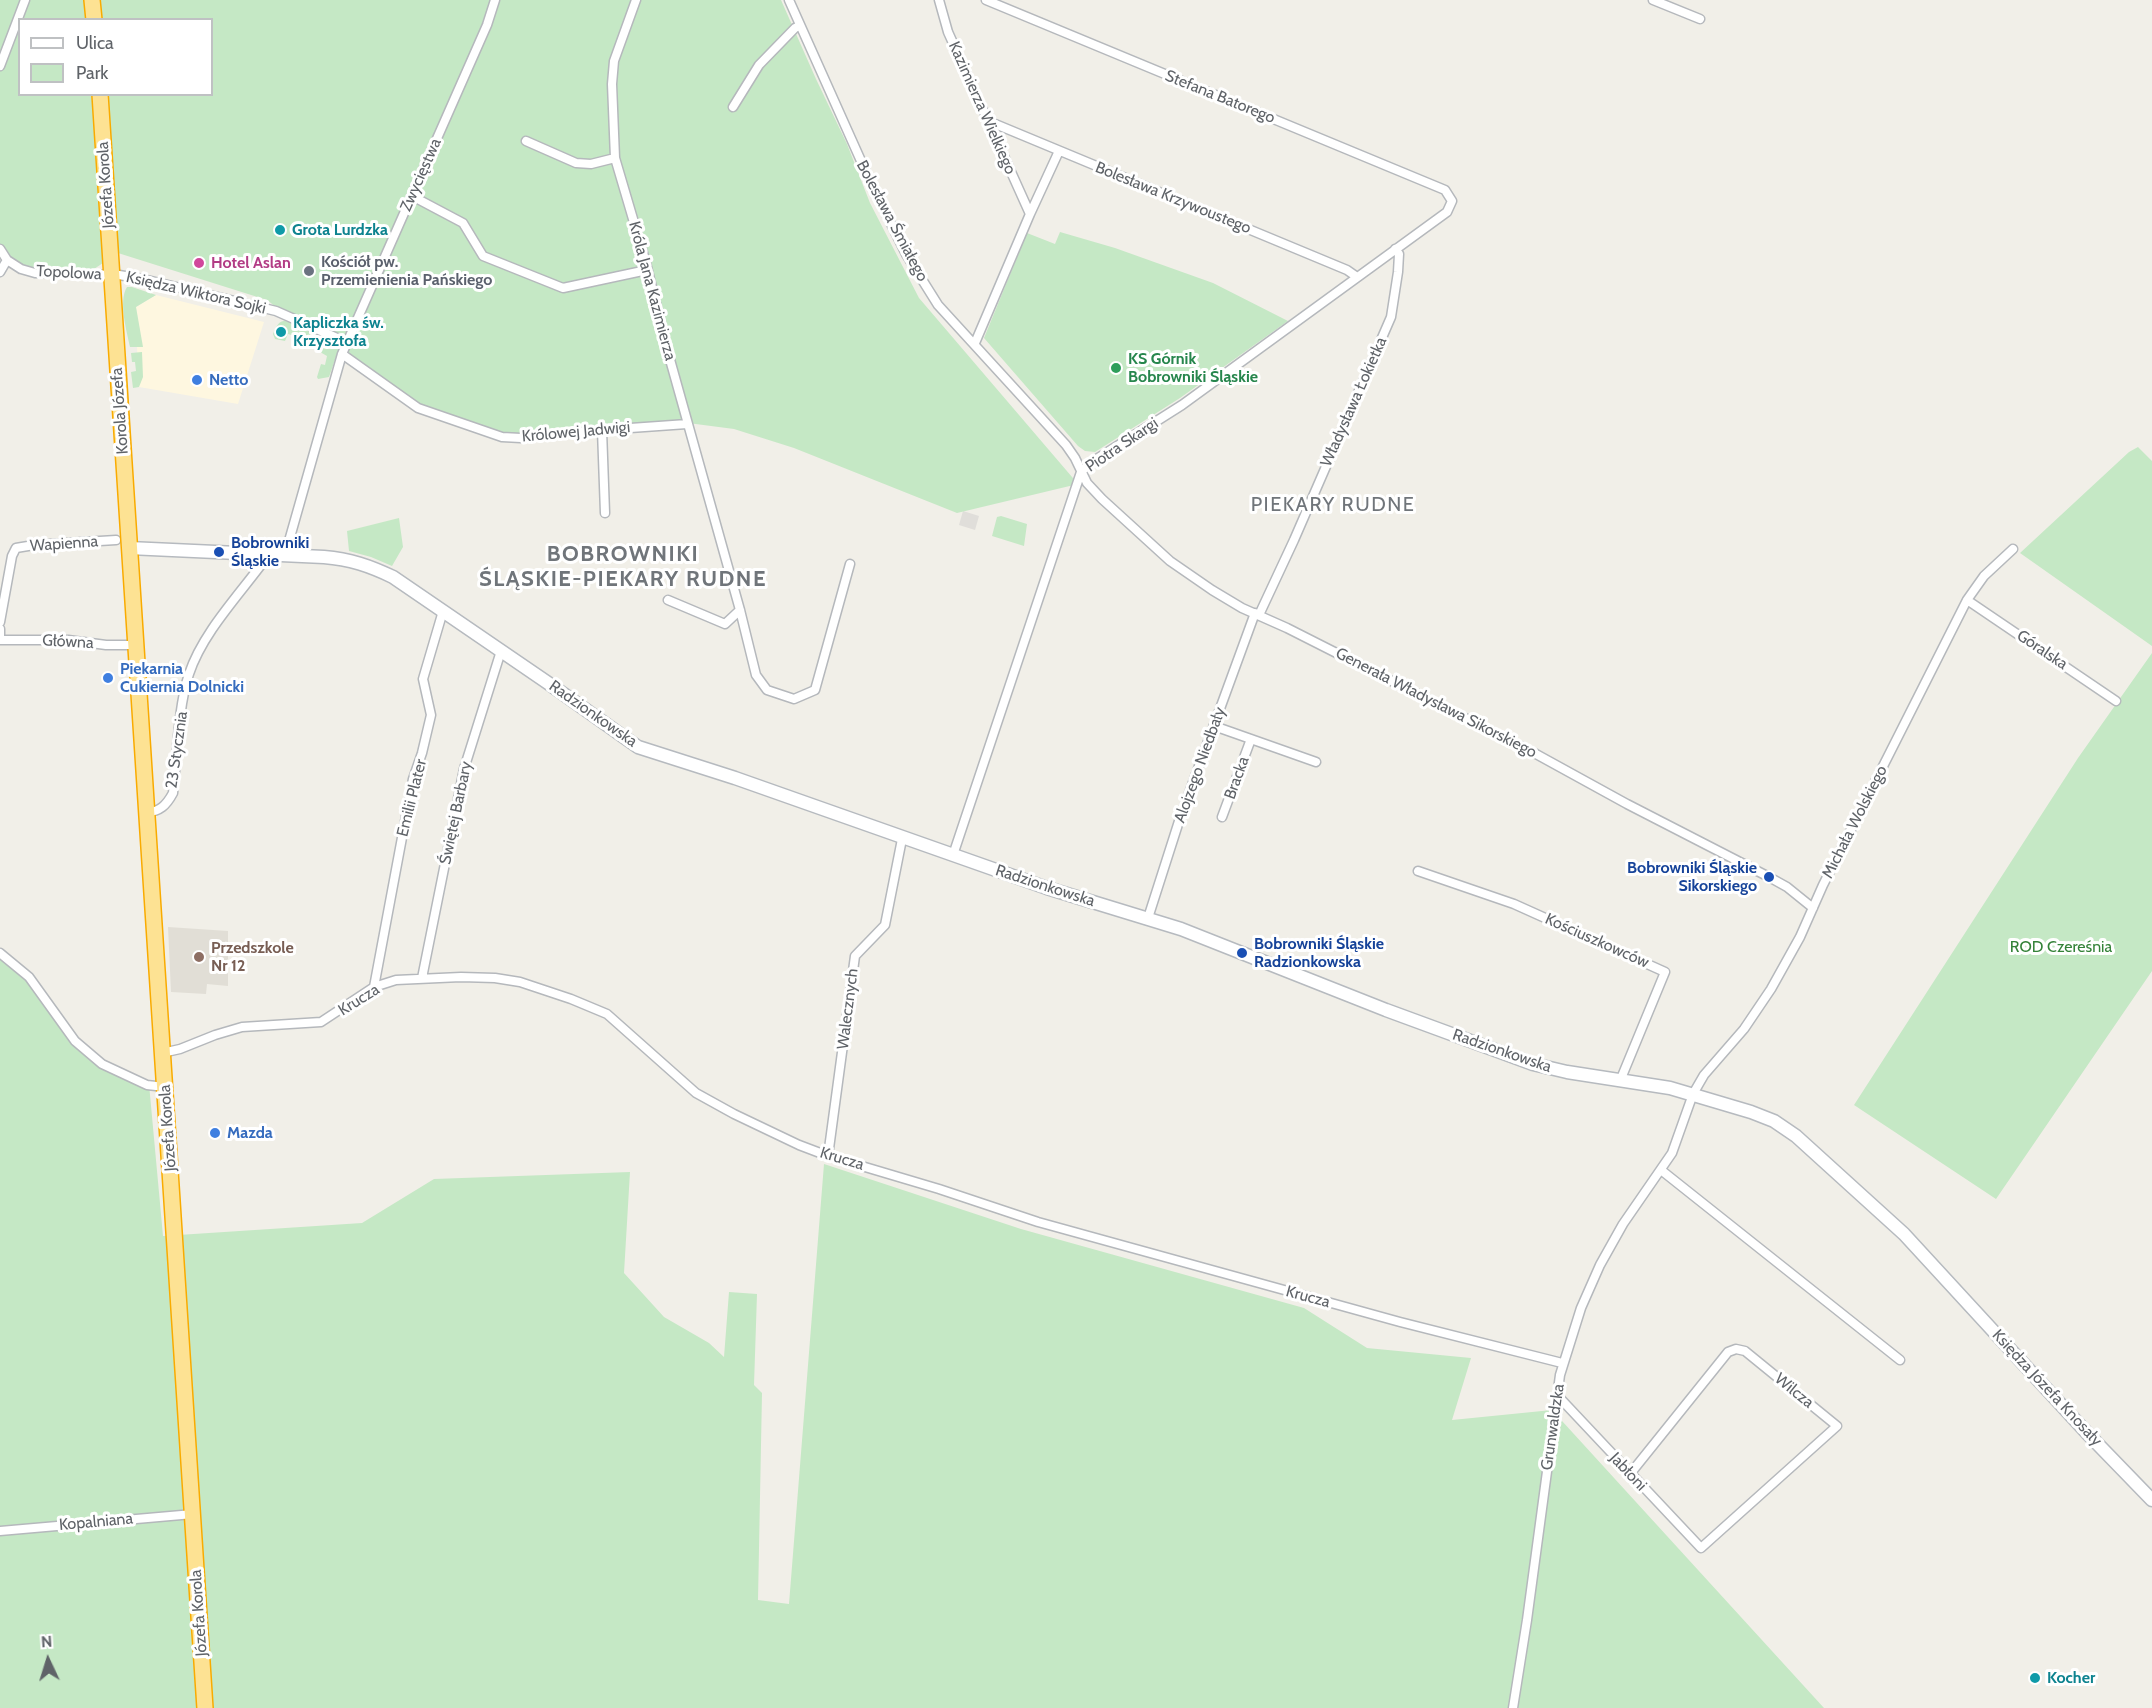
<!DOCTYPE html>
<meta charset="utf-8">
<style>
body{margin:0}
#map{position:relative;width:2152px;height:1708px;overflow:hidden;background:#f1efe8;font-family:Cabin,sans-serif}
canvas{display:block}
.legend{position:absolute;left:18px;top:18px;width:195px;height:78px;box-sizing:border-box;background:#fff;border:2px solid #bfc1c3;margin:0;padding:8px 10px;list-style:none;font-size:18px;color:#5f6368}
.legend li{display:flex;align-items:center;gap:12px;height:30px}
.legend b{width:30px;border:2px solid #bfc1c3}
.north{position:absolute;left:18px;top:1630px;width:60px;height:60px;-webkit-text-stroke:4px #fff;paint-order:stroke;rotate:356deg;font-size:16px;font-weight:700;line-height:24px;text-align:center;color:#5f6368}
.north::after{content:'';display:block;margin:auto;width:21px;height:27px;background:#5f6368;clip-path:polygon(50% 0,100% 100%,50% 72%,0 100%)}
</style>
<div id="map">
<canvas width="2152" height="1708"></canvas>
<ul class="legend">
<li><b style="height:8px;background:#fff"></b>Ulica</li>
<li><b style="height:16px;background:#c5e8c5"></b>Park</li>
</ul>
<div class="north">N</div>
</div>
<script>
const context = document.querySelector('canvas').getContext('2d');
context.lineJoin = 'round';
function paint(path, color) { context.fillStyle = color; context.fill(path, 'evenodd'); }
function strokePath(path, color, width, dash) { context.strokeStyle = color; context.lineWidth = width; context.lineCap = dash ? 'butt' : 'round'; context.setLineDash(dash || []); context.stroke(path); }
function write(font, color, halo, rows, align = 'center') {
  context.font = font + ' Cabin,sans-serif'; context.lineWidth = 6; context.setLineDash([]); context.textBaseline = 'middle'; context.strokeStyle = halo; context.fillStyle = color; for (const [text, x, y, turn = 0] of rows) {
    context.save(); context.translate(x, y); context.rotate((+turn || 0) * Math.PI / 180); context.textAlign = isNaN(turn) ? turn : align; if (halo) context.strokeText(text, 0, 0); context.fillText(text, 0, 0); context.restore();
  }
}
paint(new Path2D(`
 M156,295L264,322L238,404L139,387L137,347H142L136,307Z`), '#fef7e0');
paint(new Path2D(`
 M963,511L979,516L975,530L959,525Z`), '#e0deda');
paint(new Path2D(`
 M168,927L228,931V986L207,984L206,994L171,992Z`), '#e1ded6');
paint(new Path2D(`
 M0,0H781L816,79L847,144L870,203L919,298L1078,484L957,513L794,448L734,429L688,423L503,434L449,420L396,393L337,354L329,377L318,379L317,377L321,364L325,365L327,356L320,352L322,344L288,334L285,341L275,339L273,334C281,315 284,321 300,326L267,300L118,253L91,271L48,273L19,266L0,244ZM20,20H212V94H20Z
 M1060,232L1115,248L1213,283L1288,321L1180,398L1095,452L1085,451L1078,446L984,338L1027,233L1055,244Z
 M127,287H132L156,295L136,307L143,347H130C127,332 118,301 127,287Z
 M142,352L143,377L139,387L133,388L131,372L136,371L135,362H132L131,353Z
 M2138,447L2152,461V646L2020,553L2129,452Z
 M1001,516L1027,524L1024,546L992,536L997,517Z
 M399,518L403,547L392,566L371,557L349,551L347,531Z
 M2152,653V971L1996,1199L1854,1105L2078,758Z
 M0,959L22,967L63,1025L101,1063L149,1084L163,1236L362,1223L434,1179L630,1172L624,1273L664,1317L709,1343L724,1357L729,1292L757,1294L754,1385L762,1393L758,1600L789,1604L824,1164L1021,1229L1304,1308L1367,1348L1471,1358L1452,1420L1552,1410L1824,1708H0Z`), '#c5e8c5');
const street = new Path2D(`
 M636,0L614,61L612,84L615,158L646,263L669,356L740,610L756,675L767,690L794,699L815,690L850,564
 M789,0L870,181L906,254L938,305L1066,445L1075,458L1087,483L1102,499L1170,561L1212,590L1242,608L1287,628L1536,754L1627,804L1769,877L1787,887L1813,908
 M939,0L948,32L1030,214L975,343
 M1653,0L1700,19
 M0,66L25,0
 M733,107L759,65L795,28L799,26
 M988,121L1347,270L1357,277
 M526,141L576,163L591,164L615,158
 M412,196L463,223L483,256L563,288L647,270
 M1030,214L1059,151
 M0,249L7,260L21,269L35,273L119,275L143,279L276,311L346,342
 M0,272L7,260
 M342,354L418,408L502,437L521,438L602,430L687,424
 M602,430L605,513
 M285,555L342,354L487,25L495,0
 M668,600L725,624L740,610
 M1967,600L2116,701
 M1259,615L1294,540L1391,317L1398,272L1399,254L1395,249
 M0,622L12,556L16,548L34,545L116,540
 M0,629V640
 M0,640H68L106,645H135
 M1214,726L1316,762
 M146,813C160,811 166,806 173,793C177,758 178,706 189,674C203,631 243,591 269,554
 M1222,817L1251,739
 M953,855L1081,472L1092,462L1182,405L1447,212L1452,201L1445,190L986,0
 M1418,871L1514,904L1665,972L1620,1081
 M1148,918L1180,818L1255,613
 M0,953L29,977L75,1041L102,1064L147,1085L165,1087
 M422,978L464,769L501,651
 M374,987L413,779L422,753L431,715L423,679L443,611
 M162,1053L180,1049L215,1035L242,1027L321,1022L374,987L396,980L461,977L495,978L520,982L571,999L607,1014L696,1093L734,1114L799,1145L828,1156L939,1189L1038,1222L1400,1322L1562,1363
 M828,1156L855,956L885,925L902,839
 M1661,1170L1900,1360
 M1557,1395L1701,1548L1837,1426L1745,1351L1736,1349L1728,1352L1630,1474
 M0,1531L193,1514
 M1513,1708L1527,1620L1560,1375L1581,1308L1600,1265L1623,1224L1672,1153L1693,1094L1704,1075L1744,1029L1771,989L1800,937L1823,885L1967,600L1984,576L2013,549`);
const secondary = new Path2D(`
 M129,548L324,557C350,559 370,566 393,577L548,683L638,747L735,778L1047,888L1181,929L1386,1010L1533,1064L1567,1072L1670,1088L1751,1112L1774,1121L1796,1136L1904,1234L2087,1433L2152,1500`);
const highway = new Path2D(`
 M92,0L94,20
 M100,94L205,1708`);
strokePath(street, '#b5b8bc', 11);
strokePath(secondary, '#b6babf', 15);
strokePath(highway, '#f9ab00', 18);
strokePath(street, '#fff', 8);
strokePath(secondary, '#fff', 12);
strokePath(highway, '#fde293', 15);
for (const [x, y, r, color] of [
 [280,230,6,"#0f9aa8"],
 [199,263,6,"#d1479c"],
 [309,271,6,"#6b7280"],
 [281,332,6,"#0f9aa8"],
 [1116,368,6,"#2e9e5b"],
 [197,380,6,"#3f7fe0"],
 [219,552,6,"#1a4fb4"],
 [108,678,6,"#3f7fe0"],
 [1769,877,6,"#1a4fb4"],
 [1242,953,6,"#1a4fb4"],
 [199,957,6,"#8d6e63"],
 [215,1133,6,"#3f7fe0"],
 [2035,1678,6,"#0f9aa8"]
]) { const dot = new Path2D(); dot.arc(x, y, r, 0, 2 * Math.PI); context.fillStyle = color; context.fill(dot); strokePath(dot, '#fff', 2); }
write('16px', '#5f6368', '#fff', [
 ["Stefana Batorego",1220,97,22],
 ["Kazimierza Wielkiego",982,108,66],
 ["Zwycięstwa",421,175,-66],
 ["Józefa Korola",106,185,-94],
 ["Bolesława Krzywoustego",1173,198,22],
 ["Bolesława Śmiałego",892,221,62],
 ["Topolowa",69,273,3],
 ["Króla Jana Kazimierza",652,291,75],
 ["Księdza Wiktora Sojki",196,293,13],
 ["Władysława Łokietka",1354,402,-66],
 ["Korola Józefa",120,411,-94],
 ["Królowej Jadwigi",576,432,-5],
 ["Piotra Skargi",1122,445,-34],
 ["Wapienna",64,544,-4],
 ["Główna",68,642,3],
 ["Góralska",2042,650,34],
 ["Generała Władysława Sikorskiego",1436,703,27],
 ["Radzionkowska",593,714,35],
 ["23 Stycznia",177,750,-82],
 ["Alojzego Niedbały",1200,765,-70],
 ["Bracka",1237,778,-70],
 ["Emilii Plater",412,798,-76],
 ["Świętej Barbary",456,813,-78],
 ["Michała Wolskiego",1855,822,-63],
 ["Radzionkowska",1045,886,18],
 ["Kościuszkowców",1597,941,24],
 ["Krucza",359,1000,-32],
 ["Walecznych",848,1009,-83],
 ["Radzionkowska",1502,1051,19],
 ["Józefa Korola",168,1128,-94],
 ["Krucza",842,1159,17],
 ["Krucza",1308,1297,15],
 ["Księdza Józefa Knosały",2047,1388,47],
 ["Wilcza",1794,1391,39],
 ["Grunwaldzka",1553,1427,-82],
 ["Jabłoni",1628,1472,47],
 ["Kopalniana",96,1522,-5],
 ["Józefa Korola",199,1613,-94]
]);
write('bold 16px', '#0d838f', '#fff', [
 ["Grota Lurdzka",292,230],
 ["Kapliczka św.",293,323],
 ["Krzysztofa",293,341],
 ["Kocher",2047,1678]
], 'left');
write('bold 16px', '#5b616d', '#fff', [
 ["Kościół pw.",321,262],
 ["Przemienienia Pańskiego",321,280]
], 'left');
write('bold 16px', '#b23c85', '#fff', [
 ["Hotel Aslan",211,263]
], 'left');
write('bold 16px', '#27864d', '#fff', [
 ["KS Górnik",1128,359],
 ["Bobrowniki Śląskie",1128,377]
], 'left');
write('bold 16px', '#366cbe', '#fff', [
 ["Netto",209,380],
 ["Piekarnia",120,669],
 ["Cukiernia Dolnicki",120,687],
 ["Mazda",227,1133]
], 'left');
write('bold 16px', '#164399', '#fff', [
 ["Bobrowniki",231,543],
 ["Śląskie",231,561],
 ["Bobrowniki Śląskie",1757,868,"right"],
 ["Sikorskiego",1757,886,"right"],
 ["Bobrowniki Śląskie",1254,944],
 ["Radzionkowska",1254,962]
], 'left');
write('16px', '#348238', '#fff', [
 ["ROD Czereśnia",2061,947]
]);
write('bold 16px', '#785e54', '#fff', [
 ["Przedszkole",211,948],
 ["Nr 12",211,966]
], 'left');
context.letterSpacing = '1.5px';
write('20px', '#70757a', '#fff', [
 ["PIEKARY RUDNE",1333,505]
]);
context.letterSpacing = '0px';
context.letterSpacing = '1.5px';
write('bold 22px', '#70757a', '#fff', [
 ["BOBROWNIKI",623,555],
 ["ŚLĄSKIE-PIEKARY RUDNE",623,580]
]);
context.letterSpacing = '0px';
</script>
